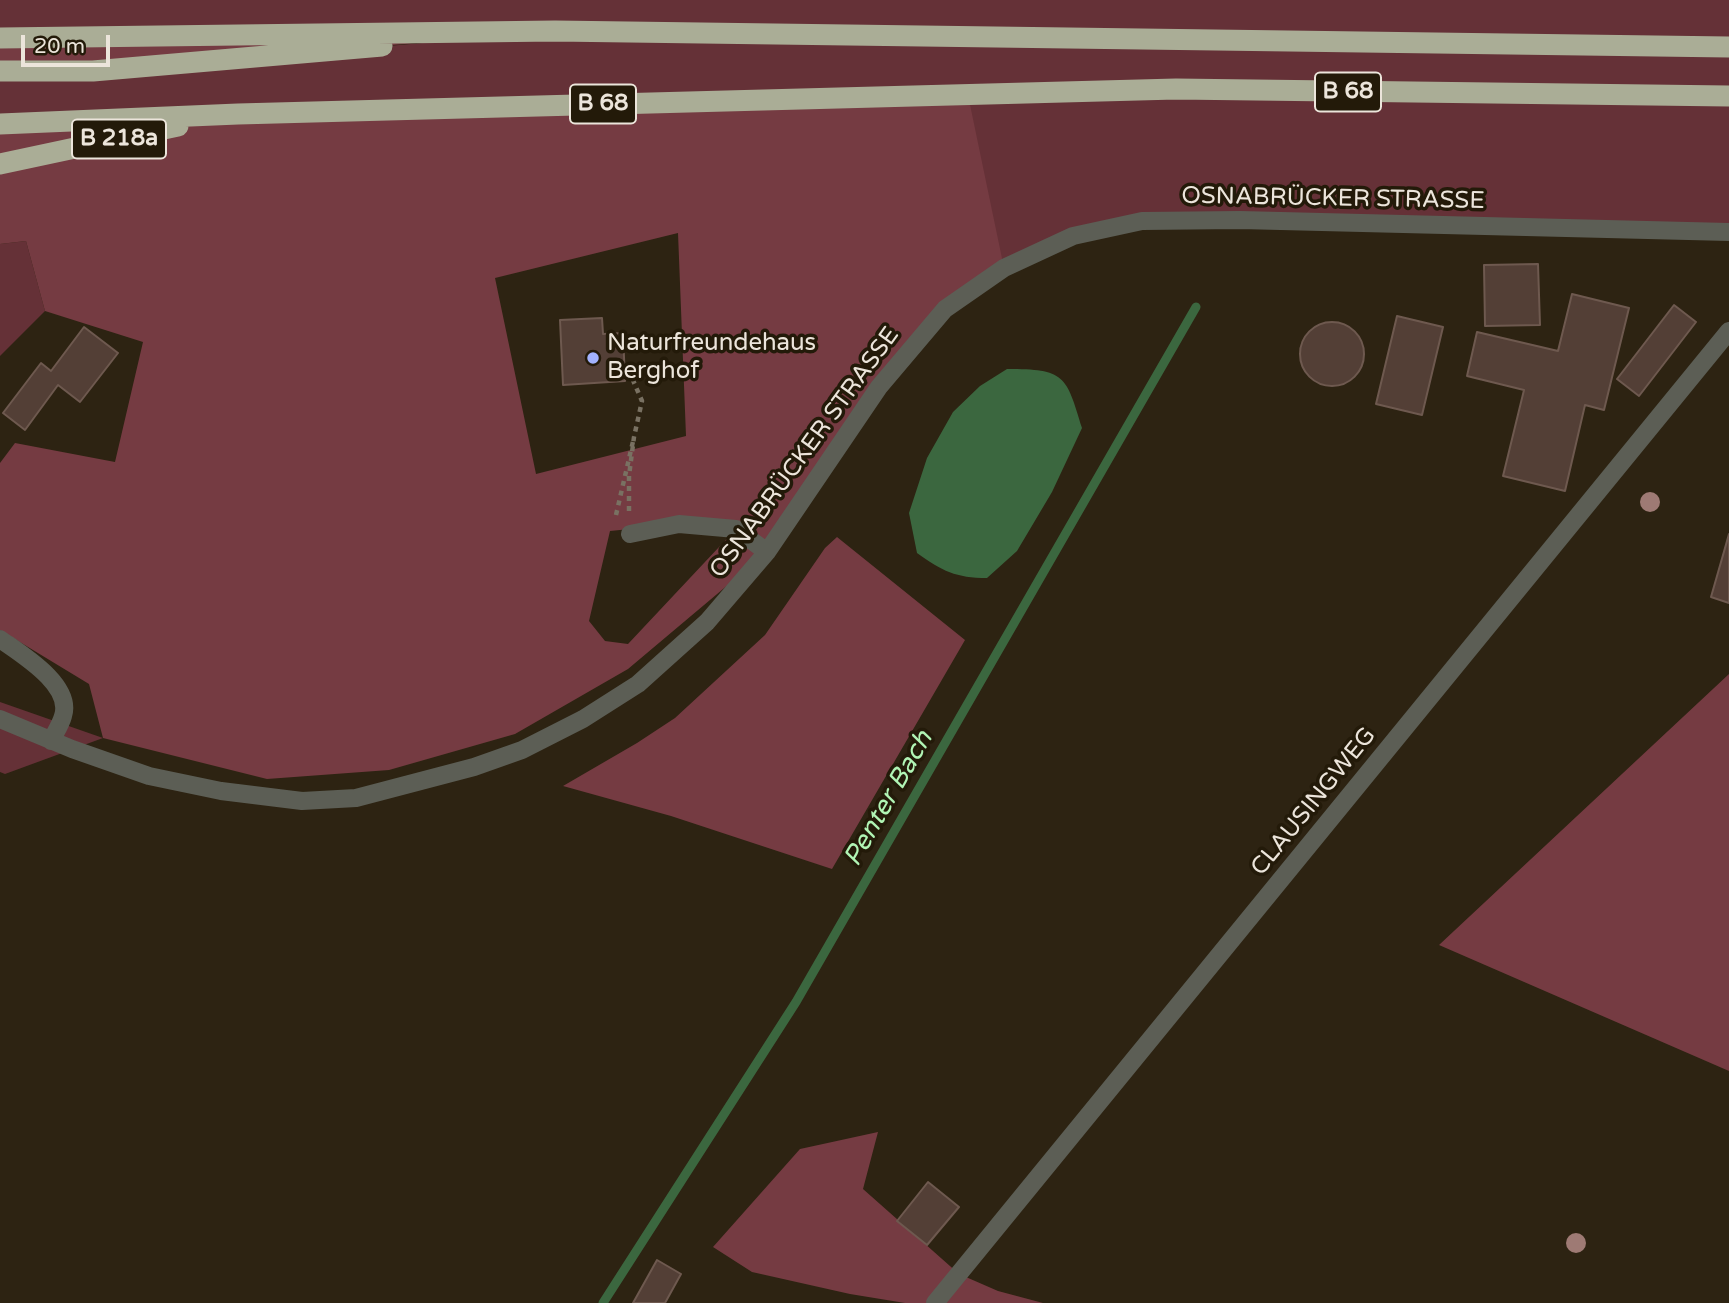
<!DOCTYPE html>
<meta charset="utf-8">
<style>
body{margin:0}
#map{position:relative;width:1729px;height:1303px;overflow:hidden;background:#2d2312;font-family:"Varela Round",sans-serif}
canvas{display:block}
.scale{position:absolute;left:21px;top:35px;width:89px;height:32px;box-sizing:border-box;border:4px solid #ece5db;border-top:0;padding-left:9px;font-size:21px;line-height:24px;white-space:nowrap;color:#ece5db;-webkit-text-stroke:5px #231a09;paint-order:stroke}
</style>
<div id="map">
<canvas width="1729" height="1303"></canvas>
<div class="scale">20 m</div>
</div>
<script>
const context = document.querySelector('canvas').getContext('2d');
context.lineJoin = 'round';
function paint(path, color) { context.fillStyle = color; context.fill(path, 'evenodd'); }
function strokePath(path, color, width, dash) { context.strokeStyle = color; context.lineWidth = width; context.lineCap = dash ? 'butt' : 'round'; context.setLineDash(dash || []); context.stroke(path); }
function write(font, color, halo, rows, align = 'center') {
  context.font = font + ' "Varela Round",sans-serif'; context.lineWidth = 7; context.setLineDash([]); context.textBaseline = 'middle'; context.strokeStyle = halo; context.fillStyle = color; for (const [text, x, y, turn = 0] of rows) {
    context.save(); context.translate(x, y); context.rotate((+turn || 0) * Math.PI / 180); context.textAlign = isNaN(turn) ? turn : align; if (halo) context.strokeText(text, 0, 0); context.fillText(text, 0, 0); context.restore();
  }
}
paint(new Path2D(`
 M0,0H1729V232L1142,221L1004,268L0,124V71H93L540,33L0,38Z
 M26,241L45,311L0,356V244Z
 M0,702L103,738L5,774L0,772Z`), '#653137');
paint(new Path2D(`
 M555,31L93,71H0V38Z
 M968,95L1004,268L945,309L767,552L628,669L515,734L389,770L267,779L103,738L89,684L0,630V463L15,443L115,462L143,342L45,311L26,241L0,244V124ZM678,233L686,436L536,474L495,278ZM630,529L735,530L628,644L605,641L589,621L610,531Z
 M837,537L965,640L832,869L671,816L563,786L637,743L675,718L765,635L825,548Z
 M1729,674V1071L1439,945Z
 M878,1132L863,1189L959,1274L998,1291L1043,1303H905L850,1294L752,1272L713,1247L800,1149Z`), '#753b42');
paint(new Path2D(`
 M1007,369C1065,369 1066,375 1082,428L1052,492L1017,551L987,578C956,578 942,571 917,553L909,513L927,458L953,412L980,386Z`), '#3b673f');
strokePath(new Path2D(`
 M603,1303L796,1002L1196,307`), '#3b673f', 9);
const building = new Path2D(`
 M1538,264L1540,325L1485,326L1484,265Z
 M1572,294L1629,308L1604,410L1585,405L1565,491L1503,476L1524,390L1467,376L1477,332L1558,351Z
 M1674,305L1696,322L1639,396L1617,379Z
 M1397,316L1443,327L1422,415L1376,404Z
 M602,318L603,334L623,333L625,381L563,385L560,320Z
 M1300 354a32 32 0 1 1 64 0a32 32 0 1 1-64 0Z
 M84,327L118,353L80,402L58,385L25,430L3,413L41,363L51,371Z
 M1729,534V603L1711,597Z
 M928,1182L959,1207L927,1245L897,1221Z
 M657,1260L681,1274L665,1303H633Z`);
paint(building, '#533f36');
strokePath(building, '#6e594f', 2);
strokePath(new Path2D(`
 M629,511V476L634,437L642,401L632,378
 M616,515L634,437`), '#797162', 4.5, [5, 5]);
strokePath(new Path2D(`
 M630,534L679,524L736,529L767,552
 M0,639C21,654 73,685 63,716C61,724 55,733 51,741
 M0,719L72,749L149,776L221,791L302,801L356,798L474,767L522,750L583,719L638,684L707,622L767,552L879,387L945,309L1004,268L1073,236L1142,221L1240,220L1729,232
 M935,1303L1729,331`), '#5c5e55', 18);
strokePath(new Path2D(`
 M0,38L555,31L1729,47
 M0,71H93L382,46
 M0,124L238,114L1176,89L1729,96
 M0,164L178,126`), '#aaad96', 21);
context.fillStyle = '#9e7a74';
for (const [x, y] of [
 [1650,502],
 [1576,1243]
]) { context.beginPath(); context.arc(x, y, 10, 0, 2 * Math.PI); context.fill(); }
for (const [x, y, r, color] of [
 [593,358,7,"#a2b2fd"]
]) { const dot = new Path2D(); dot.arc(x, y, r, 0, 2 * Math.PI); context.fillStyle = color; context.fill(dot); strokePath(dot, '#231a09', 2.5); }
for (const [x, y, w] of [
 [1348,92,66],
 [603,104,66],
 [119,139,94]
]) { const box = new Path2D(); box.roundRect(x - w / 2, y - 19.5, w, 39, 5); context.fillStyle = '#231a09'; context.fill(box); strokePath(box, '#ece5db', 2); }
write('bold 23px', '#ece5db', null, [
 ["B 68",1348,92],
 ["B 68",603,104],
 ["B 218a",119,139]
]);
write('24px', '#ece5db', '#231a09', [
 ["OSNABRÜCKER STRASSE",1333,199,1],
 ["OSNABRÜCKER STRASSE",805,453,-54],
 ["CLAUSINGWEG",1314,802,-51]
]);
write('24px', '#ece5db', '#231a09', [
 ["Naturfreundehaus",607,344],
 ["Berghof",607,372]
], 'left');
write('italic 26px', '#b1f5b5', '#231a09', [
 ["Penter Bach",889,799,-60]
]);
</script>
